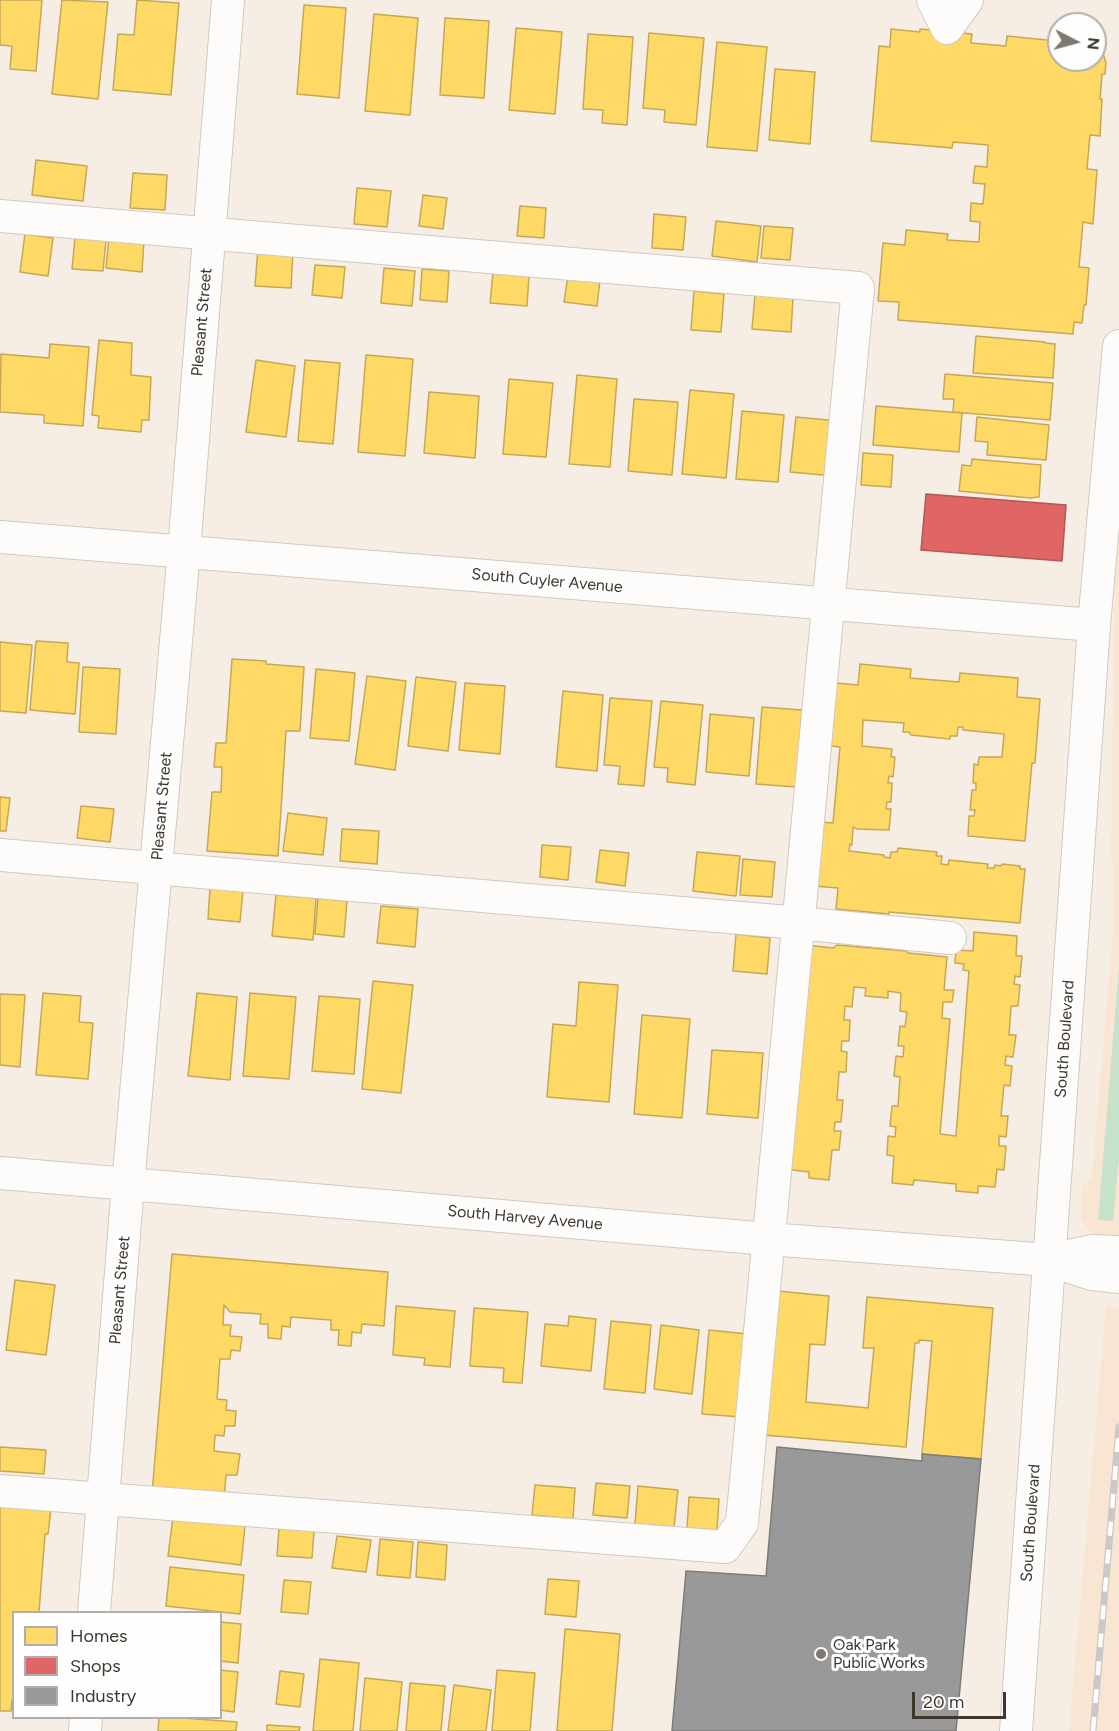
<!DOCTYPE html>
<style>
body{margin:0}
#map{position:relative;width:1119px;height:1731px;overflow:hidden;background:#f6ede4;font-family:Figtree,sans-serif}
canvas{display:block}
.legend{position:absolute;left:12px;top:1611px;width:210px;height:108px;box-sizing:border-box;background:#fefefe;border:2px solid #b2aeab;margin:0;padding:8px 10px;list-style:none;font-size:18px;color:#3f372e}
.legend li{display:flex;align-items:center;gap:12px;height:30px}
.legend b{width:30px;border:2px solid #b2aeab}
.north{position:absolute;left:1047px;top:12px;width:60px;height:60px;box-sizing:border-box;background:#fefefe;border:2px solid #b2aeab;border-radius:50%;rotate:96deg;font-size:16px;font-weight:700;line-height:24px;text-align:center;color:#3f372e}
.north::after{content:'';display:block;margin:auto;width:21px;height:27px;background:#7f776e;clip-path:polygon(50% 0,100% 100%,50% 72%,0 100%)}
.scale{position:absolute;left:912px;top:1692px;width:94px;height:27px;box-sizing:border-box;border:3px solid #3f372e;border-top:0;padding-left:8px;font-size:18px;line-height:21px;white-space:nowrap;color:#3f372e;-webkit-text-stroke:4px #fefefe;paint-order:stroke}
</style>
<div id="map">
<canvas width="1119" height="1731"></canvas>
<ul class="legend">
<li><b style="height:16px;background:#ffd966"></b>Homes</li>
<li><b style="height:16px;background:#e06666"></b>Shops</li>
<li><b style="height:16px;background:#999"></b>Industry</li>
</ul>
<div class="north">N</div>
<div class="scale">20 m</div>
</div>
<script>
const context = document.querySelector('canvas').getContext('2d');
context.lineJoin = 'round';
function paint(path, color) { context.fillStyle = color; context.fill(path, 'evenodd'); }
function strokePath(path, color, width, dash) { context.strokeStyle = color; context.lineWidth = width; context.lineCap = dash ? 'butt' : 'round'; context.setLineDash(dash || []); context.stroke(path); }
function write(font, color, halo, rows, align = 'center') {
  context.font = font + ' Figtree,sans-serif'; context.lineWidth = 6; context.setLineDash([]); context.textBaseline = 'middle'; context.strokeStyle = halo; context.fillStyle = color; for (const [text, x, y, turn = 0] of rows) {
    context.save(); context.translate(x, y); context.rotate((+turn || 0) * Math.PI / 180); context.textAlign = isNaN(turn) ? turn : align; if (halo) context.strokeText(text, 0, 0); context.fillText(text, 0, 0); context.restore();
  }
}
paint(new Path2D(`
 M1119,513V1240L1094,1236L1081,1219L1082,1186L1092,1178L1113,931V865L1111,853L1115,564Z
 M1106,1307L1119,1308V1731H1069Z`), '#f8e6d2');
paint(new Path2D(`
 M1119,966V1157L1113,1221L1098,1220Z`), '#c7e2ca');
const homes = new Path2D(`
 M0,0H42L36,71L10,69L12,46L0,45Z
 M62,0L108,2L98,99L52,94Z
 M137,0L179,3L171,95L113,90L118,34L134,35Z
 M304,5L346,8L339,98L297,94Z
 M374,14L418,18L410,115L365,111Z
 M445,18L489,21L484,98L440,95Z
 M516,28L562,32L555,114L509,110Z
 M891,29L920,32V29L972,34L971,43L1006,46L1007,36L1057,41V44H1059V60H1095V45L1103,53L1106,63L1105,74H1102L1100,99H1102L1100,136L1090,135L1087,169L1097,170L1093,224L1083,222L1079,267L1089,268L1086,305H1084L1082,323L1074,322L1073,334L898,320L899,302L878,301L883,243L905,245L906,230L948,234L947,240L979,242L980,222L970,221L971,203L983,204L985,184L973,183L975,166L987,167L988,145L953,142L952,148L871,141L879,46L890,47Z
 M649,33L704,38L696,125L664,122L665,110L643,108Z
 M588,34L633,37L627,125L602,123L603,110L583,109Z
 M717,42L767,47L757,151L707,147Z
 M775,69L815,72L810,144L769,140Z
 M36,160L87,166L83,201L32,195Z
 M133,173L167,175L165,210L130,208Z
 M357,188L391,191L387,227L354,224Z
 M423,195L447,198L443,229L419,226Z
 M520,206L546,208L544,238L517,236Z
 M654,214L686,217L683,250L652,248Z
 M716,221L761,226L757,262L712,256Z
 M764,226L793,228L790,260L761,258Z
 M25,234L53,238L48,276L20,272Z
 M75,237L106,240L103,271L72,269Z
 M109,237L144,240L142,272L106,268Z
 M258,248L293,251L291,288L255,286Z
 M315,265L345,267L342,298L312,295Z
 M384,268L415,271L412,306L381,303Z
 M422,269L449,271L447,302L420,300Z
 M493,273L529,276L527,306L490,303Z
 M568,275L600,280L597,306L564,302Z
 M694,291L724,294L721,332L691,330Z
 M755,295L793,298L791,332L752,329Z
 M976,336L1045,342V343L1055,344L1053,378L973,373Z
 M99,340L132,343L131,375L151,377L149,420H142L141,432L98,428L99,416L92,415Z
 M50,344L89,347L83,426L44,423V415L0,412L1,354L49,358Z
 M366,355L413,359L405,456L358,452Z
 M256,360L295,366L286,437L246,432Z
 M305,360L340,363L333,444L298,441Z
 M945,374L1053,383L1050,420L953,412L954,399H943Z
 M577,375L617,379L610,467L569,464Z
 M509,379L553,383L546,457L503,454Z
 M690,390L734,394L726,478L682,474Z
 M429,392L479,396L475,458L424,453Z
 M634,399L678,402L672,475L628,471Z
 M876,406L962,413L959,452L873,445Z
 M742,411L784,415L778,482L736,479Z
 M796,417L839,421L834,476L790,472Z
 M977,417L1049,425L1046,460L987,455L988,442L975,441Z
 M863,453L893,455L891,487L861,485Z
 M972,459L1041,465L1039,497L1030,498L959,491L962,465L971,466Z
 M36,641L68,643L67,662L79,663L75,714L30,710Z
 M0,642L32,645L26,713L0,711Z
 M232,659L266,661V664L304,667L300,731H286L278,856L207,851L212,792H221L222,767H214L216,743H226Z
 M860,664L911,669L910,678L959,682L960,673L1018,678L1017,697L1040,699L1035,763H1032L1025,841L968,836L969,816H974L975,810H970L972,790H976V783H973L974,764L978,765L979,757H1002L1004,734L963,730V727H958L957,736H950V739L911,735L909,732H903L904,723L863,720L862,746L892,749L891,757H895L893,777L889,776L888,783H892L891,802H887L886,809H891L889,830L857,829L853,827L852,845L850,844L849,851L884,855V857L890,858L891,852H897L898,848L937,852L936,856H942L941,864L948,865L949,860L988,864L987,868H994L995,865L1001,866L1002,864L1020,866V869H1025L1020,923L889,912V914L836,909L838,888L814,886L820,822L833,823L840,747L831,746L836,683L858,685Z
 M83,667L120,669L116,734L79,732Z
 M316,669L355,673L349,741L310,738Z
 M367,676L406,681L395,770L355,764Z
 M416,677L456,682L448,751L408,746Z
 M465,683L505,686L500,754L459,750Z
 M563,691L603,695L597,771L556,767Z
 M610,698L652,701L644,786L618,784L620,766L604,765Z
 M661,701L703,705L695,785L667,782L668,768L654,767Z
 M762,707L802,710L797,787L756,784Z
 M710,714L754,718L749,776L706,772Z
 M0,797L10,798L6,831H0Z
 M81,806L114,809L110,842L77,838Z
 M288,813L327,818L323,855L283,851Z
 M342,829L379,831L377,864L340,861Z
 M542,845L571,847L568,880L540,877Z
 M600,850L629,853L625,886L596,882Z
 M697,852L740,856L736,896L693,891Z
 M743,859L775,862L772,897L740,895Z
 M210,888L243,891L240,922L208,919Z
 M276,895L316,898L313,940L272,936Z
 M318,898L347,901L344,937L315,934Z
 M381,906L418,909L415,947L377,943Z
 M974,932L1017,936L1016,956H1022L1020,977L1015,976L1014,984L1020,985L1018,1006H1011L1009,1035H1016L1013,1057L1006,1056L1005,1065L1012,1066L1010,1086L1004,1085L1001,1116H1008L1006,1137L999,1136V1146H1006L1004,1170L997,1169L995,1187L978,1186V1193L956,1191V1184L914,1180L913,1185L892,1183L894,1156L887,1155L888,1136L895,1137L896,1127L890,1126L892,1106H898L900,1077L894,1076L896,1056L903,1057L904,1046H898L900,1026L905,1027L907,1012L900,1011L901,993L888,991V998L865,996L866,988L854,987L852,1007L845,1006L844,1020H850L849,1041H842L841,1051L847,1052L846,1072H839L837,1100H843L841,1122H835L834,1131H841L839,1150H832L829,1180L809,1178V1172L786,1169L807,945L833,948L837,945L906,951L908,953L947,957L944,990H954L952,1002H943L942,1018L950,1019L940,1134L956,1136L969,971L963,970L964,964L955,963L956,950L973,951Z
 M736,934L770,938L767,974L733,971Z
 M373,981L413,985L401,1093L362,1089Z
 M579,982L618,985L609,1102L547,1097L553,1024L576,1026Z
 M43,993L81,996L79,1022L93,1023L88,1079L36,1075Z
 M197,993L237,997L230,1080L188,1076Z
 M250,993L296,997L289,1079L243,1076Z
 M0,994L25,995L20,1067L0,1065Z
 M319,996L360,999L354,1074L312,1071Z
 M642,1015L690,1019L682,1118L634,1114Z
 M712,1050L763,1053L758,1118L707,1114Z
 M172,1254L388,1272L384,1326L362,1324L361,1333L352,1332L351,1346L338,1345L339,1330H331V1320L291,1317L290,1327L282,1326L281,1339L268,1338V1324H260L261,1314L230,1312L224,1305L223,1325H231L230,1336L242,1337L240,1351L231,1350L230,1359H220L217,1399L227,1400L226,1410L236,1411L235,1426H225L224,1436L215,1435L214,1451L240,1454L237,1475H226L224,1499L152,1494Z
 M15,1280L55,1285L46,1355L6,1350Z
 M777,1291L829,1296L825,1345L810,1344L806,1402L868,1408L874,1348H863L867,1297L993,1308L981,1459L922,1454L932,1341L919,1340V1343H915L906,1447L764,1435Z
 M396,1306L455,1311L450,1367L424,1365L425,1358L393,1355Z
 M474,1308L528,1312L522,1383L503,1382L504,1368L470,1366Z
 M569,1316L596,1319L591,1371L541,1366L545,1324L568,1326Z
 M611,1321L651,1325L645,1393L604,1389Z
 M661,1325L699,1330L692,1394L654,1389Z
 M709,1330L748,1334L741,1417L702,1414Z
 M0,1447L46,1450L44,1474L0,1471Z
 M596,1483L630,1486L627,1518L593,1515Z
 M535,1485L575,1488L573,1519L532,1515Z
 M638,1486L678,1490L674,1527L635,1524Z
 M689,1497L719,1499L717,1530L687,1528Z
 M0,1505L51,1509L48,1534H45L39,1612H14V1700H12L11,1711H0Z
 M173,1517L245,1526L241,1565L168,1556Z
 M279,1528L314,1531L312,1558L277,1556Z
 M337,1536L371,1540L366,1572L332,1568Z
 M380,1539L413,1542L410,1578L377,1575Z
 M418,1542L447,1545L445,1580L416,1577Z
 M170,1567L244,1575L240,1614L166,1606Z
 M548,1579L579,1581L576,1617L545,1614Z
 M284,1580L311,1582L308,1614L281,1612Z
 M220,1622L241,1624L238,1663L220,1661Z
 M565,1629L620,1634L612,1731H557Z
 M320,1659L359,1663L353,1731H313Z
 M220,1670L238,1672L234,1712L220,1710Z
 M497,1670L535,1673L530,1731H492Z
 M280,1671L304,1674L300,1707L276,1704Z
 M365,1678L402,1682L397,1731H360Z
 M410,1683L445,1686L441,1731H406Z
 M454,1685L491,1690L486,1731H448Z
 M159,1718H183L237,1722L236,1731H158Z
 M267,1725L300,1727L299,1731H267Z`);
paint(homes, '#ffd966');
strokePath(homes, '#c5a855', 1.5);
const shops = new Path2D(`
 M926,494L1066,505L1062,561L921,550Z`);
paint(shops, '#e06666');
strokePath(shops, '#b05855', 1.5);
const industry = new Path2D(`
 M777,1447L922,1461V1454L981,1459L956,1731H672L686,1571L766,1576Z`);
paint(industry, '#999');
strokePath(industry, '#7e7c79', 1.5);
const minor = new Path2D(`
 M933,0L947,28L967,0
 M0,216L858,288L742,1523L725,1547L0,1491
 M0,537L1094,625
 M0,855L799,923L950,938
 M0,1173L768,1239L1049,1260L1092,1274L1119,1277
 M1050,1260L1093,1251L1119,1252
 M94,1612L128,1184L184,551L228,0
 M85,1731L86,1718
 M1016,1731L1094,625L1119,346`);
strokePath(minor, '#d1c9c0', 34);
strokePath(minor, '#fefcfb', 32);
const rail = new Path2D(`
 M1093,1731L1119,1427`);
strokePath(rail, '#cbc8c5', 7);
strokePath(rail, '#fefefe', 4.5, [14]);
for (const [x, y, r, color] of [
 [821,1654,6,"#7f776e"]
]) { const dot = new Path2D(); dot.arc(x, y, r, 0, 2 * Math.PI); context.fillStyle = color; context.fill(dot); strokePath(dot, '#fefefe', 2); }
write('16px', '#3f372e', '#fefefe', [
 ["Pleasant Street",202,322,-85],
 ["South Cuyler Avenue",547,581,5],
 ["Pleasant Street",162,806,-85],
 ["South Boulevard",1065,1039,-86],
 ["South Harvey Avenue",525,1218,5],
 ["Pleasant Street",120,1290,-85],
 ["South Boulevard",1031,1523,-86]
]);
write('16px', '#3f372e', '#fefefe', [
 ["Oak Park",833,1645],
 ["Public Works",833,1663]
], 'left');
</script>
